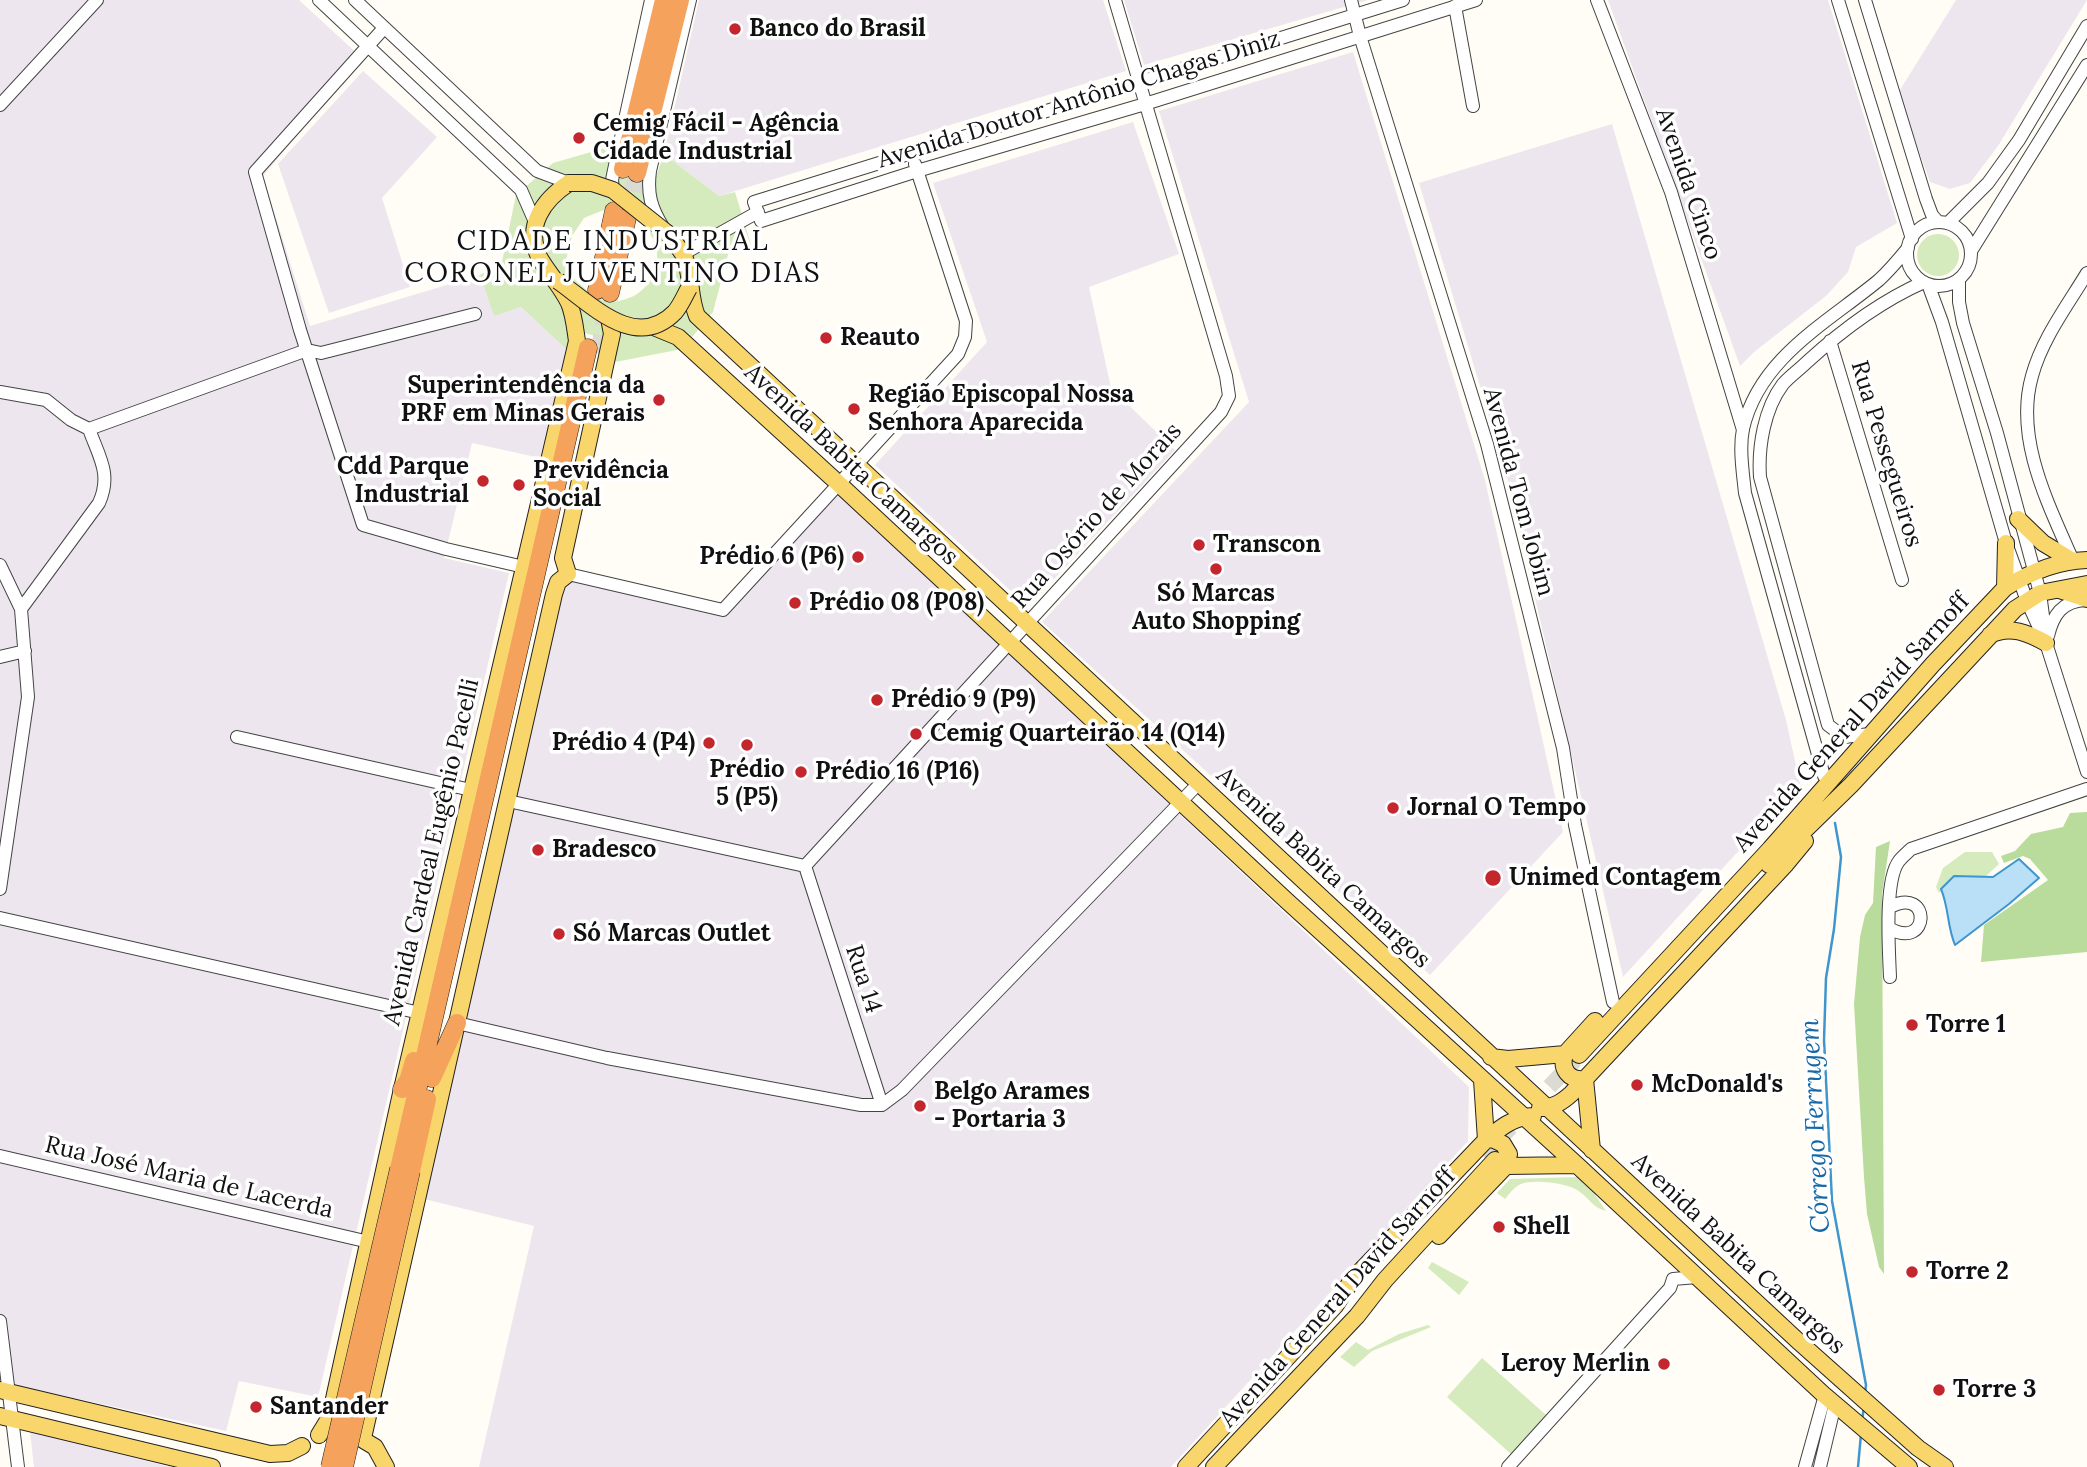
<!DOCTYPE html>
<meta charset="utf-8">
<style>
body{margin:0}
canvas{display:block;background:#fffdf5}
</style>
<canvas width="2087" height="1467"></canvas>
<script>
const context = document.querySelector('canvas').getContext('2d');
context.lineJoin = 'round';
function paint(path, color) { context.fillStyle = color; context.fill(path, 'evenodd'); }
function strokePath(path, color, width, dash) { context.strokeStyle = color; context.lineWidth = width; context.lineCap = dash ? 'butt' : 'round'; context.setLineDash(dash || []); context.stroke(path); }
function write(font, color, halo, rows, align = 'center') {
  context.font = font + ' Lora,serif'; context.lineWidth = 7; context.setLineDash([]); context.textBaseline = 'middle'; context.strokeStyle = halo; context.fillStyle = color; for (const [text, x, y, turn = 0] of rows) {
    context.save(); context.translate(x, y); context.rotate((+turn || 0) * Math.PI / 180); context.textAlign = isNaN(turn) ? turn : align; if (halo) context.strokeText(text, 0, 0); context.fillText(text, 0, 0); context.restore();
  }
}
paint(new Path2D(`
 M0,0H299L362,58L263,176L310,326L480,275L494,315L521,307L566,349L540,458L472,443L444,558L509,573L318,1397L239,1381L226,1431L0,1382Z
 M699,0H1103L1126,71L719,196L664,154Z
 M1124,0H1368L1144,65Z
 M1608,0H1828L1897,223L1856,247L1848,272L1826,296L1754,352L1740,366Z
 M1956,0H2087L1998,146L1970,183L1950,189L1930,182L1898,93Z
 M1353,52L1485,480L1563,832L1430,975L1042,622L1249,402L1159,111Z
 M363,71L437,137L382,198L410,287L329,313L278,164Z
 M1133,122L1179,254L1089,287L1111,388L1175,450L1028,607L875,465L987,342L933,183Z
 M1612,124L1786,720L1800,784L1623,977L1506,473L1419,183Z
 M838,492L1469,1087L1468,1141L1171,1467H479L534,1226L424,1199L563,589L572,580L725,616Z
 M30,1432L171,1467H34Z`), '#eee6ef');
paint(new Path2D(`
 M615,145L616,175L653,185L664,154L719,196L735,192L753,251L730,247L713,312L682,349L610,363L614,341L581,332L566,349L521,307L494,316L480,275L502,262L516,195L553,163ZM606,209C615,212 629,214 637,220C663,239 665,275 637,294C631,298 622,300 616,302L589,292L575,280L566,260L572,236L584,218Z
 M1917 255a21 21 0 1 1 42 0a21 21 0 1 1-42 0Z
 M1965,852H1992L1999,864L1986,876H1954L1939,893L1936,887L1943,868Z
 M1578,1177L1589,1186L1606,1211C1593,1208 1590,1199 1580,1192C1570,1183 1533,1179 1521,1184C1514,1187 1510,1193 1505,1199L1497,1193L1510,1179Z
 M1432,1262L1469,1282L1459,1295L1428,1268Z
 M1428,1325L1431,1327L1372,1351L1354,1367L1340,1357L1356,1342L1368,1350L1399,1334Z
 M1482,1358L1546,1415L1511,1454L1447,1397Z`), '#d5ebbd');
paint(new Path2D(`
 M2087,812V952L1981,962L1984,925L2048,880L2030,859L2023,856L2004,863L2001,856L2015,851L2031,834L2063,827L2070,813Z
 M1890,841L1882,894L1884,1274L1879,1267L1867,1214L1864,1177L1854,1004L1860,937L1865,915L1873,903L1876,847Z`), '#b9dc9c');
const water = new Path2D(`
 M2019,859L2039,878L2009,904L1955,945C1947,926 1949,908 1941,889L1954,876L1993,877Z`);
paint(water, '#b9e0f7');
strokePath(water, '#3f96cf', 2);
strokePath(new Path2D(`
 M1835,823L1841,857L1834,929L1826,978L1824,1040L1832,1201L1866,1385L1865,1393
 M1862,1421L1864,1406
 M1858,1467L1861,1434`), '#3f96cf', 2.5);
strokePath(new Path2D(`
 M1483,1156L1575,1060`), '#dbdad3', 16, [16, 8]);
strokePath(new Path2D(`
 M627,218L637,173
 M599,353L610,293`), '#dbdad3', 18, [18, 9]);
const minor = new Path2D(`
 M319,0L521,190L535,222
 M355,0L537,171L569,183
 M1351,0L1360,36L1487,444L1563,748L1575,825L1613,1002
 M1403,0L754,202L761,221L917,171L1145,104L1476,0
 M1597,0L1671,192L1743,430
 M1838,0L1912,239
 M1865,0L1926,199L1932,215L1938,222
 M1455,6L1473,106
 M384,28L255,172L300,330L363,525L446,549L524,567
 M0,105L97,0
 M613,190L612,180L614,170L651,0
 M1907 254a32 32 0 1 1 64 0a32 32 0 1 1-64 0Z
 M1948,223L1988,183L2019,140L2087,26
 M663,227C651,208 647,194 650,171L690,0
 M1971,251L2087,65
 M683,254L758,212
 M1959,279V302L1963,323L1997,433L2032,563L2040,593L2045,631
 M1928,284L1942,322L2006,543L2027,601L2046,643L2087,772
 M1830,341L1902,580
 M0,392L46,400L71,420L89,429
 M89,429L307,350L321,353L475,314
 M2073,561C2049,505 2014,439 2032,376C2042,339 2067,306 2087,273
 M0,565L21,609L28,697L0,889
 M568,574L723,610L958,354L965,337L966,321L915,164
 M21,609L99,503C112,474 99,457 89,429
 M2048,636C2053,615 2062,601 2086,600
 M0,657L25,651
 M1870,734L1844,737L1828,725L1760,477C1758,447 1764,409 1783,384C1790,376 1800,369 1807,362C1842,330 1881,301 1924,282
 M237,737L471,790
 M1824,776L1745,493C1743,473 1739,449 1743,429C1759,358 1827,323 1879,280C1890,270 1899,259 1908,248
 M508,801L805,866L1221,412L1229,396L1226,376L1115,0
 M805,866L882,1105
 M0,918L420,1013
 M1889,928C1930,952 1932,885 1890,907
 M1890,977C1889,951 1884,880 1899,861C1902,857 1907,853 1911,849L2087,789
 M457,1023L607,1058L861,1105H882L902,1090L1199,783
 M0,1156L369,1242
 M0,1321L18,1467
 M1508,1467L1670,1288L1673,1279L1697,1277
 M1805,1467L1825,1395
 M1820,1467L1835,1404`);
const major = new Path2D(`
 M667,233C672,240 680,248 684,256C692,275 689,297 697,316L1798,1341L1918,1448L1945,1467
 M656,328L678,337L839,484L1287,901L1577,1165L1823,1394L1909,1467
 M2018,519L2043,543L2073,561
 M2005,588L2006,543
 M2059,590L2087,599
 M1990,635C2010,625 2028,633 2046,643
 M1769,865L1851,785L2015,609L2040,593L2087,584
 M1579,1055L1770,849L1933,664L2005,588C2030,572 2057,561 2087,560
 M1491,1057L1508,1059L1565,1054
 M1585,1079C1569,1081 1560,1069 1565,1054L1595,1021
 M1585,1079L1592,1150
 M1482,1080L1486,1140
 M1540,1108C1553,1108 1562,1102 1571,1094L1786,864L1805,841
 M1486,1140L1492,1139L1503,1144L1509,1154L1506,1166
 M1439,1236L1506,1166L1577,1165
 M0,1390L270,1454L288,1453L302,1446
 M0,1416L212,1467
 M319,1435L330,1417L402,1089L577,341C575,328 574,315 569,303C561,286 548,273 539,257C525,226 543,200 569,183
 M355,1435L375,1447L386,1467
 M363,1438L554,594L558,582L568,574L563,558L612,334L609,318
 M1186,1467L1335,1306L1352,1280L1486,1140C1500,1128 1513,1117 1533,1116
 M1214,1467L1357,1316L1385,1280L1495,1160`);
const highway = new Path2D(`
 M623,169L664,0
 M637,173L680,0
 M597,290L614,211
 M610,293L627,218
 M432,1078L457,1023
 M402,1089L408,1081L414,1061
 M399,1169L588,348
 M411,1171L427,1099`);
strokePath(minor, '#444', 14);
strokePath(major, '#222', 18);
strokePath(highway, '#222', 19);
strokePath(minor, '#fff', 12);
strokePath(major, '#f9d66b', 16);
strokePath(highway, '#f5a25d', 18);
const majorBridge = new Path2D(`
 M569,183H592L613,190L667,233
 M558,281C592,305 636,352 675,312C681,305 685,295 689,288`);
const highwayBridge = new Path2D(`
 M330,1467L399,1169
 M344,1467L411,1171`);
strokePath(majorBridge, '#222', 18, []);
strokePath(highwayBridge, '#222', 19, []);
strokePath(majorBridge, '#f9d66b', 16);
strokePath(highwayBridge, '#f5a25d', 18);
for (const [x, y, r, color] of [
 [735,29,7,"#c4262e"],
 [579,138,7,"#c4262e"],
 [826,338,7,"#c4262e"],
 [659,400,7,"#c4262e"],
 [854,409,7,"#c4262e"],
 [483,481,7,"#c4262e"],
 [519,485,7,"#c4262e"],
 [1199,545,7,"#c4262e"],
 [858,557,7,"#c4262e"],
 [1216,569,7,"#c4262e"],
 [795,603,7,"#c4262e"],
 [877,700,7,"#c4262e"],
 [916,734,7,"#c4262e"],
 [709,743,7,"#c4262e"],
 [747,745,7,"#c4262e"],
 [801,772,7,"#c4262e"],
 [1393,808,7,"#c4262e"],
 [538,850,7,"#c4262e"],
 [1493,878,9,"#c4262e"],
 [559,934,7,"#c4262e"],
 [1912,1025,7,"#c4262e"],
 [1637,1085,7,"#c4262e"],
 [920,1106,7,"#c4262e"],
 [1499,1227,7,"#c4262e"],
 [1912,1272,7,"#c4262e"],
 [1664,1364,7,"#c4262e"],
 [1939,1390,7,"#c4262e"],
 [256,1407,7,"#c4262e"]
]) { const dot = new Path2D(); dot.arc(x, y, r, 0, 2 * Math.PI); context.fillStyle = color; context.fill(dot); strokePath(dot, '#fff', 2.5); }
write('bold 24px', '#111', '#fff', [
 ["Banco do Brasil",749,29],
 ["Cemig Fácil - Agência",593,124],
 ["Cidade Industrial",593,152],
 ["Reauto",840,338],
 ["Superintendência da",645,386,"right"],
 ["PRF em Minas Gerais",645,414,"right"],
 ["Região Episcopal Nossa",868,395],
 ["Senhora Aparecida",868,423],
 ["Cdd Parque",469,467,"right"],
 ["Industrial",469,495,"right"],
 ["Previdência",533,471],
 ["Social",533,499],
 ["Transcon",1213,545],
 ["Prédio 6 (P6)",844,557,"right"],
 ["Só Marcas",1216,594,"center"],
 ["Auto Shopping",1216,622,"center"],
 ["Prédio 08 (P08)",809,603],
 ["Prédio 9 (P9)",891,700],
 ["Cemig Quarteirão 14 (Q14)",930,734],
 ["Prédio 4 (P4)",695,743,"right"],
 ["Prédio",747,770,"center"],
 ["5 (P5)",747,798,"center"],
 ["Prédio 16 (P16)",815,772],
 ["Jornal O Tempo",1407,808],
 ["Bradesco",552,850],
 ["Unimed Contagem",1509,878],
 ["Só Marcas Outlet",573,934],
 ["Torre 1",1926,1025],
 ["McDonald's",1651,1085],
 ["Belgo Arames",934,1092],
 ["- Portaria 3",934,1120],
 ["Shell",1513,1227],
 ["Torre 2",1926,1272],
 ["Leroy Merlin",1650,1364,"right"],
 ["Torre 3",1953,1390],
 ["Santander",270,1407]
], 'left');
write('24px', '#111', '#fff', [
 ["Avenida Doutor Antônio Chagas Diniz",1079,100,-17],
 ["Avenida Cinco",1688,184,71],
 ["Rua Pessegueiros",1886,454,73],
 ["Avenida Babita Camargos",851,465,43],
 ["Avenida Tom Jobim",1518,492,75],
 ["Rua Osório de Morais",1097,516,-48],
 ["Avenida General David Sarnoff",1852,723,-48],
 ["Avenida Cardeal Eugênio Pacelli",432,852,-77],
 ["Avenida Babita Camargos",1323,868,43],
 ["Rua 14",863,979,72],
 ["Rua José Maria de Lacerda",189,1178,13],
 ["Avenida Babita Camargos",1738,1254,43],
 ["Avenida General David Sarnoff",1338,1298,-48]
]);
write('italic 26px', '#1768a6', '#fff', [
 ["Córrego Ferrugem",1816,1126,-93]
]);
context.letterSpacing = '2px';
write('28px', '#111', '#fff', [
 ["CIDADE INDUSTRIAL",613,242],
 ["CORONEL JUVENTINO DIAS",613,274]
]);
context.letterSpacing = '0px';
</script>
